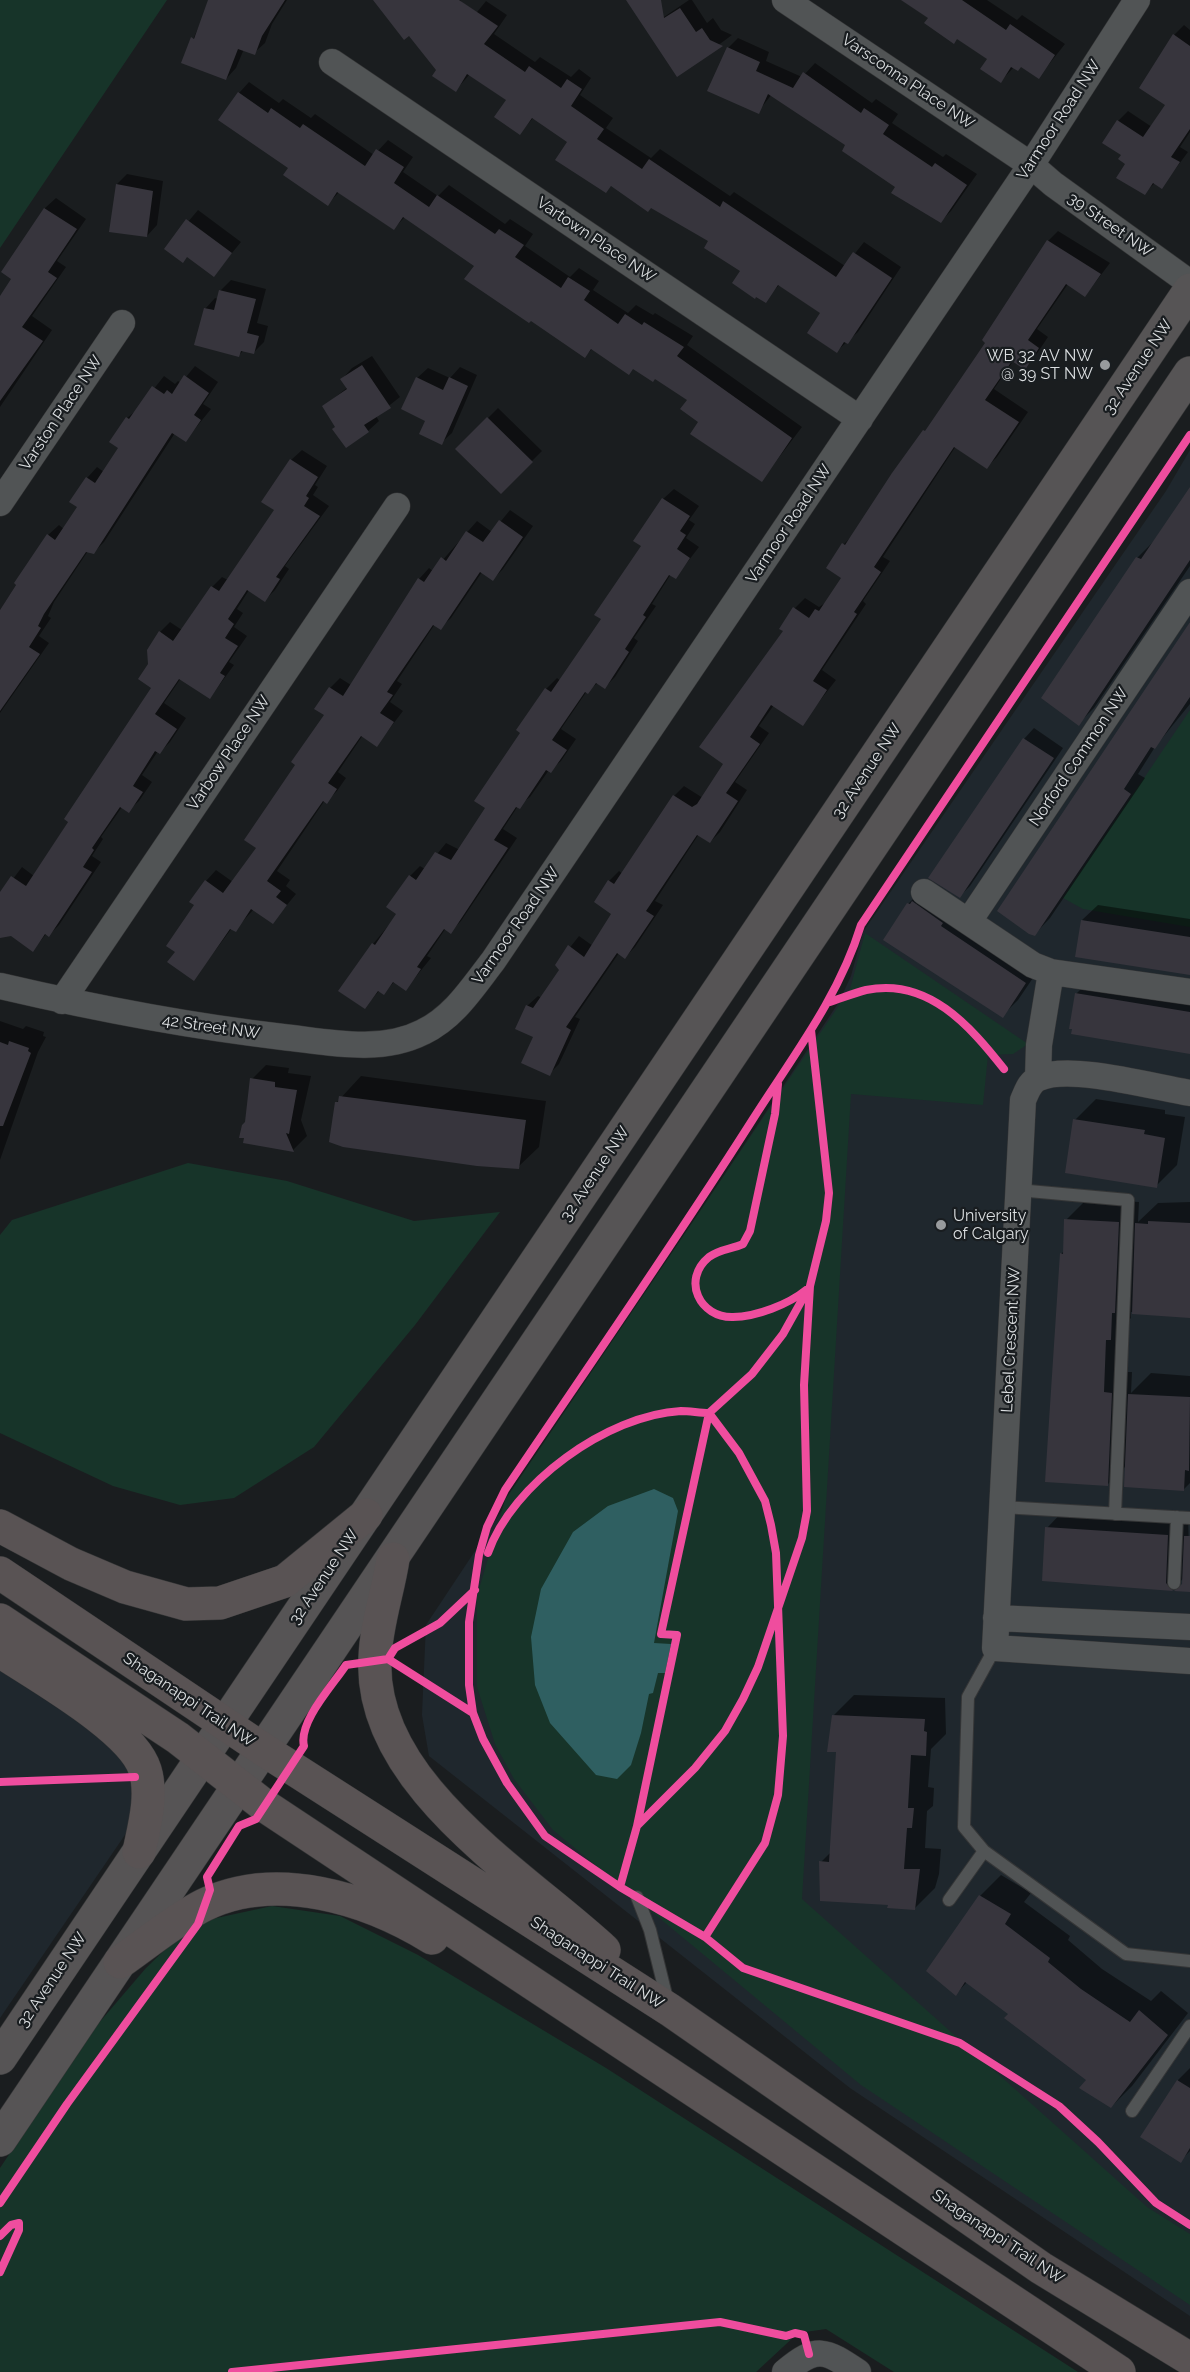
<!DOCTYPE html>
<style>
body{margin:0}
canvas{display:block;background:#1a1d1f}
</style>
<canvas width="1190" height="2372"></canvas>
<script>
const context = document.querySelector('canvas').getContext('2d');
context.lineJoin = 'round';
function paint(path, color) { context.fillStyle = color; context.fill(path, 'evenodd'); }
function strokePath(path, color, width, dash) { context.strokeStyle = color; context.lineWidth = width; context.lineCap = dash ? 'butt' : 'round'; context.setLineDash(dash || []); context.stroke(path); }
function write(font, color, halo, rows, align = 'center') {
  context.font = font + ' Raleway,sans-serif'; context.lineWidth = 4.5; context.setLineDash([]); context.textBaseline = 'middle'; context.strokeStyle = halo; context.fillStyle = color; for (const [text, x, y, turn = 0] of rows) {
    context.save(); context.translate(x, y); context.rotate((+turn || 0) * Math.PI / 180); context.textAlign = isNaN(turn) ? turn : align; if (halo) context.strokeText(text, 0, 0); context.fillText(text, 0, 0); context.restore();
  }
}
paint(new Path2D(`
 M1190,450V2316L850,2088L429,1756L422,1715L426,1625L839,1002L851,976L863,932L1166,491Z
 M0,1660L124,1757L135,1777L131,1826L0,2018Z`), '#1f272d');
paint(new Path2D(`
 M0,0H167L0,248Z
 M1190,710V927L1083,909L1063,898Z
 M865,933L1028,1044L1013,1054L988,1055L983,1105L851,1094L802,1899L1147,2207L1190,2234V2305L861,2085L553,1830L514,1779L495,1744L477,1687V1596L505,1500L850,989Z
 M188,1163L287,1181L414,1221L500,1212L415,1325L314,1447L234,1498L180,1505L113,1486L0,1433V1235L12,1220Z
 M272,1906L340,1916L418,1955L606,2068L1078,2372H894L826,2329L798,2333L756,2372H0V2168L92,2031L146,1968L175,1940L212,1919Z`), '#173429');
paint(new Path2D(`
 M654,1489L673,1498L678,1511L654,1643L671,1644L665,1673H658L653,1693L649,1694L641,1733L631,1765L617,1779L596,1775L550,1723L535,1685L531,1637L541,1589L573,1532L608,1506Z`), '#2f5f61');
paint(new Path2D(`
 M218,0H287L272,24L265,43L254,53L244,49L236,68L226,79L183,62L206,10Z
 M383,0H460L473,17L486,1L507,15L494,34L535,62L540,57L571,77L579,69L591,78L580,95L613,118L606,128L651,158L660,149L730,196L734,192L845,266L864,242L901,267L858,332L837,351L823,313L780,284L765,301L742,271L710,240L612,185L606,191L570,141L534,117L520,133L508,99L470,74L456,90Z
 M689,0H692L707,23L713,18L721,30L732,35L678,75L658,21Z
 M904,0H987L1017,20L1022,15L1065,44L1039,77L1021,66L1014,67L1001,81L989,59Z
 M1184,25L1190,30V132L1180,147L1188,152L1162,187L1155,183L1144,193L1123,155L1118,121L1128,111L1152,127L1167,105L1174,35Z
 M738,38L769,52L766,61L802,77L815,63L872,103L876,99L898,114L892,123L943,157L946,154L977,174L951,211L941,221L847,145L772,94L758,112L728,48Z
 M249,82L279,103L283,99L311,118L315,114L374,155L388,140L413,157L403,172L438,196L449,185L505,224L510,219L533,234L525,246L570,277L579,268L599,281L593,290L628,313L636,305L653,315L655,313L693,336L687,345L802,427L762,480L700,421L689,399L656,377L592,349L585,356L476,265L405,217L394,228L340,191L328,204L290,167L239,93Z
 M127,174L163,181L157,225L147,236L117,184Z
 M56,198L86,219L57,261L66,267L32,316L52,330L0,407V298L14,279L3,271L45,208Z
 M198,210L241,242L214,275L188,255L166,248Z
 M1058,231L1110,263L1085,296L1068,284L1037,329L1048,337L1034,358L1024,368L1014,360L994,389L1028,412L997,457L987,467L956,446L883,557L890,561L863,601L866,604L822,670L836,680L802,724L774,705L759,726L769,733L735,782L747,790L720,832L710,842L699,834L655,901L663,905L635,947L625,957L619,953L575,1017L580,1019L559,1064L549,1074L535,1037L527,1006L538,996L542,998L561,970L556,965L579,936L593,946L613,914L609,881L619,871L623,874L674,796L684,786L703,798L726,763L795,608L805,598L819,607L828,601L843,577L844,544L854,534L893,474L933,422L987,342L1048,241Z
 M231,280L266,289L257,323L268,326L264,342L254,352L244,350L239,355L205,309L215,298L218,299L220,291Z
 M372,356L400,397L376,416L379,421L368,431L336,426L324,406L348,387L342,379L352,368Z
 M195,366L218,382L203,404L211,409L186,440L175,433L104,542L94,552L88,551L54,602L48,616L51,618L39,636L49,643L0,713V610L48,535L59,525L64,529L79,507L87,478L97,467L104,472L120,448L127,418L138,409L164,376L175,384L178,381L181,383Z
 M460,367L477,375L452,433L441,443L427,420L417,378L428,368L450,378Z
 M498,408L542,451L501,492L457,449Z
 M302,450L327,466L315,485L318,487L313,495L329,506L285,566L289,569L275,590L265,600L249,590L237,609L243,613L234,627L247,636L229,662L234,665L210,698L181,678L164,703L186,718L170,742L160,752L158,751L142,775L152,782L139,801L128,811L122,807L101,837L103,839L92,856L101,862L59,925L49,935L47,933L33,950L11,935L0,932V896L22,867L34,876L153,687L149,665L160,632L170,622L182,630L212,587L222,577L228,580L276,509L263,501L291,460Z
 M674,489L699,506L689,520L695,524L686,538L699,547L676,577L671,574L652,604L656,606L634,638L638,641L615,677L605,687L598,683L587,691L561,729L576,739L561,761L550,771L549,770L530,797L518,806L503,829L517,838L461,921L450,932L446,928L427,956L431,958L406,989L395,981L384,993L380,990L365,1007L340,991L373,944L398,914L410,876L420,866L425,869L446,843L460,850L487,808L522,733L518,730L546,689L557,678L561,681L603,619L643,546L663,499Z
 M1190,490V566L1094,708L1078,724L1137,558L1153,542Z
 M510,510L533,526L503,569L493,579L482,572L451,618L440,628L435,624L397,681L402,684L390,702L403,711L377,745L363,735L338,772L346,778L337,791L326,802L325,800L277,871L290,880L286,886L296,894L273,922L254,909L235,930L232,928L194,979L177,951L206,881L216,870L233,882L258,847L297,764L326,715L330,688L340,678L351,685L419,579L429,568L433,571L477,521L492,532Z
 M1190,622V704L1155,747L1138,774L1145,778L1050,918L1035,934Z
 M1034,728L1063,748L970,886L960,896L1024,739Z
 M924,888L1041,966L1018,1000L1002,1016L885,940L909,903Z
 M1098,905L1190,919V974L1082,920Z
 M1092,978L1190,994V1051L1076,994Z
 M0,1021L23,1029L26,1026L44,1032L43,1036L46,1037L38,1052L0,1160Z
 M266,1065L289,1068L288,1073L311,1076L301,1120L307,1136L293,1150L252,1079Z
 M361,1076L546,1101L539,1147L518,1167L337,1102Z
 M1096,1099L1165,1110V1114L1185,1117L1177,1165L1156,1186L1075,1120Z
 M1087,1199L1139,1202L1138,1222L1158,1203L1190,1202V1317L1131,1312V1318L1126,1323L1124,1372H1132L1131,1393L1151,1373L1190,1376V1483L1183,1490L1127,1465L1107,1485L1061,1254L1064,1251L1066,1220Z
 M1067,1507L1188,1514L1190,1590L1184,1584V1578L1172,1589L1043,1579L1047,1528Z
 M854,1695L945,1698L946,1734L931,1749L928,1787L934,1788L933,1806L927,1811L925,1848L941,1849L939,1874L935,1888L914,1909L889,1904L821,1862L831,1852L837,1751L833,1716Z
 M1001,1875L1031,1893L1024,1902L1070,1936L1068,1940L1102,1969L1151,2001L1161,1991L1188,2013L1132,2086L1111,2107L1088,2079L1010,2014L967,1982L956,1994L928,1970L980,1896Z
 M1190,2068V2151L1180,2161L1178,2080Z`), '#0007');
paint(new Path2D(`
 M208,0H285L262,36L255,55L238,49L226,80L181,63L191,37L194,39Z
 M373,0H459L498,26L484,44L525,72L529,66L561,88L567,79L582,89L571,106L604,129L597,139L642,169L649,159L720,207L723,201L836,277L853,252L892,278L848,344L844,342L837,353L807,333L820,313L778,285L766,303L756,297L755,299L732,283L740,271L704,248L708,241L651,208L648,212L611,186L606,193L555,160L567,142L532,118L520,135L494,117L506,100L467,74L456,92L432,76L436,70L409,36L404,40Z
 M626,0H661L664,18L680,8L696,32L702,28L710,40L723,46L677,77Z
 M901,0H962L1006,30L1010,24L1055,55L1039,79L1021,67L1018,71L1011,67L1001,83L980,69L987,59L957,39L954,44L924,23L928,18Z
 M1173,34L1190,46V129L1171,157L1180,162L1162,189L1153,183L1145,195L1116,178L1125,164L1118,159L1121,155L1102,143L1117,120L1143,137L1165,105L1139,88Z
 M727,47L760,62L756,71L793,88L803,72L861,113L864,108L889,125L883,134L932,167L935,163L967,185L941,223L891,193L895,187L842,151L845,145L768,94L759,114L707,91Z
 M238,92L268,113L271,108L300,128L303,124L365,166L376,149L404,167L394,183L429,207L437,195L495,234L499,229L524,245L515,257L561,288L568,277L590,291L584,300L618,324L625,314L642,325L644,322L684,347L677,356L792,438L762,482L690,434L698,422L680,409L687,400L655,379L653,382L633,369L629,375L591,349L585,358L531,321L529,323L464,279L474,266L403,217L394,230L337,192L328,206L283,175L288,168L218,120Z
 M116,184L153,191L147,237L109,232Z
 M44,208L77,229L48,272L57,278L22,327L43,341L0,401V296L11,279L1,272Z
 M186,219L232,253L214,277L187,257L183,263L164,249Z
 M1047,240L1101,274L1085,297L1066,284L1028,340L1039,348L1025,370L1012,361L985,400L1019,422L987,469L954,447L874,567L881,572L854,612L857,614L813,681L827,690L803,726L771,705L750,737L760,744L726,793L738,801L710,843L697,835L646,911L654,916L625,959L617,953L566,1027L571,1030L550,1076L521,1063L533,1037L515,1029L526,1005L533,1008L559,970L555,965L568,945L584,957L611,914L594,902L608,880L614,884L673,795L692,807L697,804L723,764L699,747L783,631L779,629L793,607L809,618L815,609L819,611L841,578L826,568L842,543L845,545L892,473L923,430L925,431L985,343L982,340Z
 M219,290L256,299L247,333L259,336L254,354L241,351L239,357L194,345L204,308L214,310Z
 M362,365L391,408L364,425L369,432L346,448L332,429L335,427L322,406L347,389L340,379Z
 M184,375L209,393L194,415L201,420L186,442L172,433L94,554L86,552L44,614L38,626L41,628L29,647L40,654L0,711V610L16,585L14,583L47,534L55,540L77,507L69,502L86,477L95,483L118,448L109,442L126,417L129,419L152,386L164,394L167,390L172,394Z
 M416,377L443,390L449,377L468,386L442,445L419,434L425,421L401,409Z
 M487,417L533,462L501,494L455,449Z
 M290,459L318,477L306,496L309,498L304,506L320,516L276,577L280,579L265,602L247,590L228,619L234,624L225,638L238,646L220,673L225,676L210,699L179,679L155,714L177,729L160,754L155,751L133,786L143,792L129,813L120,807L92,848L94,850L83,867L92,872L49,937L45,934L33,952L11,936L0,938V892L11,876L26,886L68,822L64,819L151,688L138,679L148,664L147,650L159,631L173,641L211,586L219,591L274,510L261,502Z
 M1190,487V560L1079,726L1041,698L1136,557L1141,559Z
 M662,498L690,516L680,531L686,535L677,549L690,558L676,579L669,575L643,615L646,617L625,649L629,652L605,689L596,683L588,694L585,692L552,740L567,750L551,773L546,770L520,809L516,807L494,840L508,848L451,934L444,929L417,967L421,969L406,991L393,982L384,995L378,991L365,1009L338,991L372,943L375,945L396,914L386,907L409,875L416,880L435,852L451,860L485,808L474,801L520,733L516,730L545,688L551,692L601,619L594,615L641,546L633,541Z
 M499,520L523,537L493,581L480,572L441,630L433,625L387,692L393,695L380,713L394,722L377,747L361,736L328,783L337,789L327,804L323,801L267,881L281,891L276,897L287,905L273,924L251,909L236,932L230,929L194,981L167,962L175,952L166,946L194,905L189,902L205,880L223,893L256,848L244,840L295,765L291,762L324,715L314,709L329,687L343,696L418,578L424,582L441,557L446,561L466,531L483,542Z
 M1190,622V697L1155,749L1151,747L1124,789L1131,794L1035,936L1029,934L997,911Z
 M1023,738L1054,758L960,898L928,878Z
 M912,901L943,923L941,926L1026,983L1003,1018L883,940L907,903L910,904Z
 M1081,920L1190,937V975L1075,957Z
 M1075,993L1190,1012V1054L1071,1034L1072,1029H1069Z
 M9,1041L29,1048L28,1051L31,1053L3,1126H0V1042L8,1045Z
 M250,1078L275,1082V1087L297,1090L289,1134L286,1133L294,1152L243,1143L244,1138H239L242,1125L245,1122Z
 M339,1096L526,1120L519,1169L477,1166L343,1147L329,1142L335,1102H338Z
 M1073,1119L1145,1130L1144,1134L1165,1138L1157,1188L1065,1173Z
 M1064,1219L1119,1222L1115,1313H1112L1111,1340H1106L1104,1392L1112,1393L1108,1486L1045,1482L1060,1253L1063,1254Z
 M1148,1221L1190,1223V1318L1132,1314L1135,1223L1148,1224Z
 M1128,1394L1190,1397L1189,1471L1185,1470L1184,1491L1124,1487Z
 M1045,1527L1168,1535L1166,1583L1173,1591L1042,1581Z
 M1184,1536H1190V1592L1174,1591L1182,1584Z
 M832,1715L925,1719L924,1731L927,1732L926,1756L911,1755L908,1808H914L912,1828H907L904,1869H920L915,1910L887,1908L888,1905L820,1901L819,1861L829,1862L836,1752H827Z
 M979,1895L1011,1914L1005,1924L1050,1958L1048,1962L1081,1989L1130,2022L1139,2010L1168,2035L1111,2108L1079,2088L1086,2080L1004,2018L1008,2014L973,1988L965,1982L956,1996L926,1971Z
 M1177,2080L1190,2088V2148L1181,2163L1140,2137Z`), '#37353d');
const lane = new Path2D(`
 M1018,1190L1128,1200L1115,1514
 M1002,1507L1190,1518
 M1174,1583L1177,1517
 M984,1851L964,1827L968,1697L995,1648
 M637,1897L650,1930L668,2003
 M949,1900L984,1851L1126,1954L1190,1961
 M1132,2111L1190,2026`);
const street = new Path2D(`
 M785,0L1031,165L1053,184L1190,283
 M332,62L860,419
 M0,503L122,323
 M924,892L1033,965L1051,972L1190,992
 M969,921L1190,592
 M0,986C94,1008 187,1026 283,1037C328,1042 380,1054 423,1032C454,1017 472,988 493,961L1031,165L1137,0
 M62,1001L397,506
 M1038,1078L1039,1045L1051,972
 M1190,1093C1153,1087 1071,1064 1039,1078C1029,1082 1027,1092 1023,1100L995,1648L1190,1661
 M996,1618L1190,1627
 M785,2372C817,2345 825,2350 858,2372`);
const secondary = new Path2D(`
 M0,2058L1190,290
 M0,2140L1190,373`);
const primary = new Path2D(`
 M0,1526L71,1564L125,1587L186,1604L220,1603L285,1581L366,1515
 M393,1559C388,1592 376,1625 375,1658C368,1783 523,1875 604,1950
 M0,1573L264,1750L670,2010L1041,2268L1190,2359
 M0,1620L178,1738L265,1806L1119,2372
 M0,1651C36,1675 133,1729 145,1770C153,1796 144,1827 139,1852
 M120,1962C146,1944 176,1919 204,1905C276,1870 367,1898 432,1938`);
strokePath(lane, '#353637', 14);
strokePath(street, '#353637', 27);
strokePath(secondary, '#353637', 34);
strokePath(primary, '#353637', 34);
strokePath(lane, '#515455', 12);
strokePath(street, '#515455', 26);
strokePath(secondary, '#565455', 33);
strokePath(primary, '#595354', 33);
strokePath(new Path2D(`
 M1190,435L861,925C839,997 793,1056 753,1119C673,1245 588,1367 505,1490L487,1527L479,1555L469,1622V1685L473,1713L483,1739L507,1783L545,1836L620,1887L705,1937L743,1968L960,2043L1059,2106L1098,2142L1156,2203L1190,2225
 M830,1002C842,998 854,993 866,990C928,977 970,1026 1004,1069
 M778,1084L775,1114L750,1231L743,1244C732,1249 720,1249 709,1257C681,1280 700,1318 733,1317C756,1317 789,1304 806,1290
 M488,1553C512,1484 607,1415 681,1411C690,1411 700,1413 709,1413L739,1453L765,1501L771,1525L776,1553L783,1736L778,1795L765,1843L705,1937
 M388,1659L395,1648L440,1623L475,1590
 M0,1782L135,1777
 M637,1826L677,1635L661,1634L709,1413L752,1374L783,1334L807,1291
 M620,1887L637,1826L695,1768L725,1731L743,1699L758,1667L802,1538L807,1511L804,1385L810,1286L826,1221L829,1193L811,1030
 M0,2203L67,2104L198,1924L210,1890L207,1877L239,1826L256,1819L304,1746C298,1722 333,1685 346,1665L388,1659L473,1713
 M0,2236L11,2225L19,2223V2230L0,2272
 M232,2372L720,2322L786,2336L795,2333L804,2335L809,2354`), '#ef4d9e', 8);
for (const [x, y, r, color] of [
 [1105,365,6,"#989b9d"],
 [941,1225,6,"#989b9d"]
]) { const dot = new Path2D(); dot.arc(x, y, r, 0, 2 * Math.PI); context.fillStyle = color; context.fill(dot); strokePath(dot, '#191d20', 2); }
write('16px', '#dcdfe1', '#191d20', [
 ["Varsconna Place NW",908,82,34],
 ["Varmoor Road NW",1059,120,-57],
 ["39 Street NW",1110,225,35],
 ["Vartown Place NW",596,240,34],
 ["32 Avenue NW",1138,367,-56],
 ["Varston Place NW",61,413,-56],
 ["Varmoor Road NW",789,524,-56],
 ["Varbow Place NW",229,753,-56],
 ["Norford Common NW",1079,757,-56],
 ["32 Avenue NW",867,771,-56],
 ["Varmoor Road NW",516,926,-55],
 ["42 Street NW",211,1027,8],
 ["32 Avenue NW",595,1174,-56],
 ["Lebel Crescent NW",1011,1340,-87],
 ["32 Avenue NW",324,1577,-56],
 ["Shaganappi Trail NW",189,1700,34],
 ["Shaganappi Trail NW",597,1963,33],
 ["32 Avenue NW",52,1980,-56],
 ["Shaganappi Trail NW",998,2237,34]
]);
write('16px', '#dcdfe1', '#191d20', [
 ["WB 32 AV NW",1093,356],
 ["@ 39 ST NW",1093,374],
 ["University",953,1216,"left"],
 ["of Calgary",953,1234,"left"]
], 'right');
</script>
